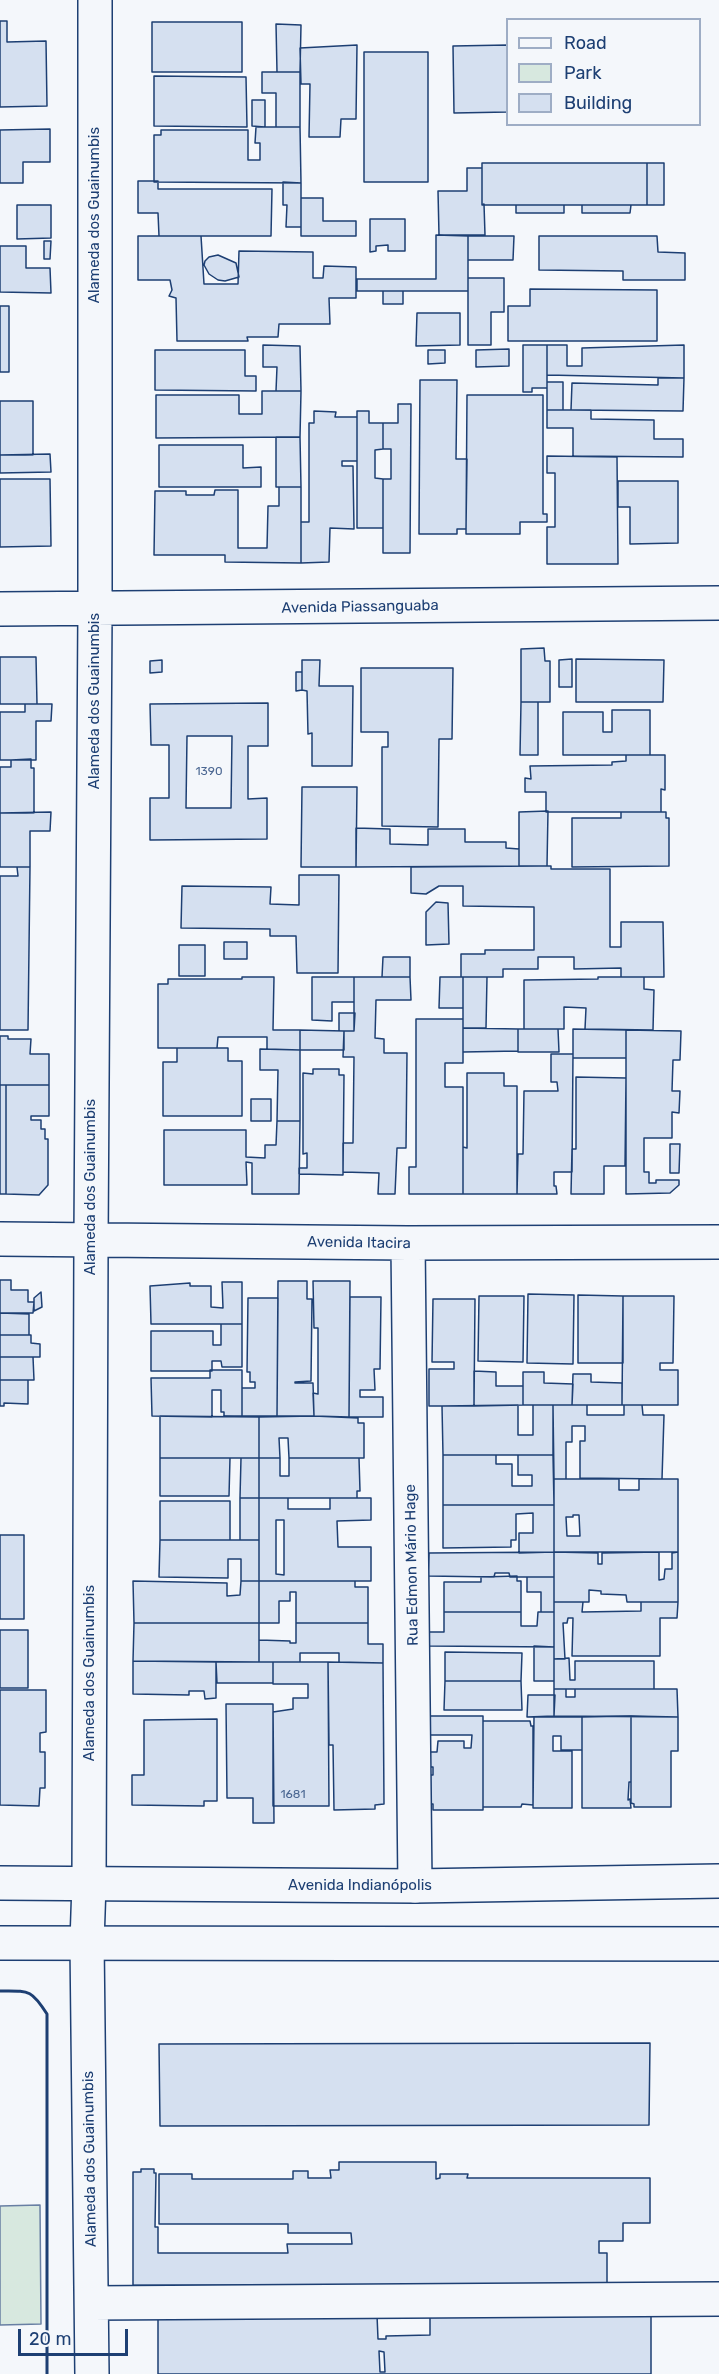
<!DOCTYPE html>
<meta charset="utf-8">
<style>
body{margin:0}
#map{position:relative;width:719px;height:2374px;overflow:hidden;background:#f4f7fb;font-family:Rubik,sans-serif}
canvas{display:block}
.legend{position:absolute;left:506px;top:18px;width:195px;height:108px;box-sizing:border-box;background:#f4f7fb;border:2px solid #9eadc5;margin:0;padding:8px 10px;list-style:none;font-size:18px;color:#1d3f73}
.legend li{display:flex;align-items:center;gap:12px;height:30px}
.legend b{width:30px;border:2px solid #9eadc5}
.scale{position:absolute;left:18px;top:2329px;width:110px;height:27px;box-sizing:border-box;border:3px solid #1d3f73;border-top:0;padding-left:8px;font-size:18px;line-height:21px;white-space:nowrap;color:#1d3f73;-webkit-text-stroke:4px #f4f7fb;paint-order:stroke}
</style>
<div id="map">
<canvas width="719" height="2374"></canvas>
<ul class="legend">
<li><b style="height:8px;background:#f4f7fb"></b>Road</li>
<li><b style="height:16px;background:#d7e8df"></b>Park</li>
<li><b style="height:16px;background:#d5e0f0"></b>Building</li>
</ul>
<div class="scale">20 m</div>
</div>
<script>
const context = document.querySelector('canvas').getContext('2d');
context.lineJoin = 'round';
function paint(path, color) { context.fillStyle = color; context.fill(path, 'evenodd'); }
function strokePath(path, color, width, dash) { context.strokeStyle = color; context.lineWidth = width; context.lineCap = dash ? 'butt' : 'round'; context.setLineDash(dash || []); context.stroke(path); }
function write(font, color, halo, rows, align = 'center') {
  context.font = font + ' Rubik,sans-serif'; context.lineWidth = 4.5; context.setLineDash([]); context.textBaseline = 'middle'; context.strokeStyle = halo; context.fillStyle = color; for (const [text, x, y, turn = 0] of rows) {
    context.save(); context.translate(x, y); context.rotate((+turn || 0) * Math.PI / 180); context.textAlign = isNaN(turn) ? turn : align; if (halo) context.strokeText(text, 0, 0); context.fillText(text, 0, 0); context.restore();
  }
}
const green = new Path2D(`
 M40,2205L41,2324L0,2325V2206Z`);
paint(green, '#d7e8df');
strokePath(green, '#687fa3', 1.5);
const building = new Path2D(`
 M0,21H7V42L46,41L47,106L0,107Z
 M152,22H242V72H152Z
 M276,24L301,25L300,72H277Z
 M357,45L356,119H341L340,137H309L310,84H301L300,48Z
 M508,45V112L454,113L453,46Z
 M364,52H428V182H364Z
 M262,72H300V127H276V93H262Z
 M154,76L246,77L247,127L154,126Z
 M252,100H265V127L252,126Z
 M256,127H300L301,183L154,182V135H161V130H248V160H260V143H255Z
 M50,129V162H23V183H0V130Z
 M482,163H647V205H482Z
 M647,163H664V205H647Z
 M467,168H482V205L484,204L485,235H439L438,191H467Z
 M138,181H158V189H272L271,236H159L158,213H138Z
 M283,182L301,183V227H286L287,205H283Z
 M301,198H323V221H356V236H301Z
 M17,205H51V238L17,239Z
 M516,205H564V213H516Z
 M582,205H631L630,213H582Z
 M370,219H405V251H388V245L376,246V251L370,252Z
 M436,235L468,236V291H357V279H436Z
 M138,236H201L204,284H238L239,251L313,252V278H323L324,266L356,267V298H329L330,324H279L278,337H247L248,341H177L176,298L169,296L172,290L170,280H138Z
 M468,236H514L513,260H468Z
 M539,236H657L658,252L685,253V280H623V271L539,270Z
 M44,241H51L50,259H44Z
 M0,246H26V268H50L51,293L0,292Z
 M218,255L236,263L239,277L225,281L218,280L209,274L204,265L205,261L209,257Z
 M468,278H504V312H491V345H468Z
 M530,289L657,290V341H508V306H530Z
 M383,291H403V304H383Z
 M0,306H9V372H0Z
 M417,313H460V345L416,346Z
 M263,345L300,346L301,391H276L277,367H263Z
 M523,345H547V388H532V392H523Z
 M547,345H567V366H582V348L684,345V378L547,375Z
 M509,349V366L476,367V350Z
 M155,350H245V376H256V391L155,390Z
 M428,350H445V363L428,364Z
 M658,378H684L683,411L571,410L572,383L658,385Z
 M420,380H457L456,459H467L466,529H457V534H419Z
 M547,382H563V410H547Z
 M262,391H301L300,437L156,438V395H239V414H262Z
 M467,395H543V514H547V522H520V534H466Z
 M0,401H33V455H0Z
 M398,404H411L410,553H383V479H391V449H383V423H398Z
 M547,410H591V419L654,420V439H683V457L573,456V428H547Z
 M314,411L336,412L335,417H357V461H342V466H353L354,529L330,528L329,562L301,563V522H309V423H314Z
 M357,411H369V423H383V449L375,450V478L383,479V528H357Z
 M276,437H300L301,487H276Z
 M159,445H243V468L261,467V487H159Z
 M50,454L51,472L0,473V455Z
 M547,456L617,457L618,564H547V527H555V473H547Z
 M0,479H50L51,546L0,547Z
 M618,481H678V543L630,544V507H618Z
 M279,487H301V563L225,562V555H154L155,491H186V495H214L215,490H238V548H267L268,506H279Z
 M544,648L545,661H550V702H521V649Z
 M0,657H36L37,704H0Z
 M572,659V687H559V660Z
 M576,659L664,660L663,702H576Z
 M162,660V672L150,673V661Z
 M302,660H320L319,686H353L352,766H312V733L308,734L307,691L302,690Z
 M361,668H453L452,739H439L438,827L382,826V747H388V732H361Z
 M296,672H302V690L296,691Z
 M521,702H538V755H520Z
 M268,703V746H248V799L267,798V839L150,840V798H169V745H151L150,704Z
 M25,704H52L51,721H36V760H0V712H25Z
 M612,710H650V755H563V712H603V732H612Z
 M187,736H232L231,808H186Z
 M626,755H665V790L661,789V812H546V792H525V778L531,779L530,766L612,765V762L626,761Z
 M31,759V768H34V813H0V767H11V760Z
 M302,787H357L356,867H301Z
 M548,811L547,866H519V812Z
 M51,812L50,831H30V867H0V813Z
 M621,812H666V818H669V866L572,867V818H621Z
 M356,828L390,829V844L428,845V829H465V842H506V848L519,849V866L356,867Z
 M540,866H551V869H610V947H621V922H663L664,977H621V968L574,969V957H538V969H503V977H461V954H485V950H534V907L463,906V886H439L426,894L411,893V867Z
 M17,867H30L28,1030H0V876H18Z
 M299,875H339L338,973H297L296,936H270V929L181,928L182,886L271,887L270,904L299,905Z
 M436,902L448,903L449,944L426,945V912Z
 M224,942H247V959H224Z
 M179,945H205V976H179Z
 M383,957H410V977H382Z
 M242,977H274L273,1030H300V1050L267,1049V1037H218L217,1048H158V984H168V979H242Z
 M312,977H354V1002H332V1021L312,1020Z
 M354,977H410L411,1000H376L375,1038L384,1039V1053H407L406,1148H397L395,1194H378L379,1173L343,1172V1143H353L354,1057H343L344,1031H354Z
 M440,977H463V1008H439Z
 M463,977H487L486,1028H463Z
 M598,977H644V989L654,990L653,1030L585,1029L586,1008L564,1007V1029H524V980L598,979Z
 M339,1013H355L354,1031H339Z
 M416,1019H463V1063H445V1087H463V1194H409V1167H416Z
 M463,1028L518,1029V1051L463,1052Z
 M518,1029H558L559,1052H518Z
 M573,1029L626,1030V1058H573Z
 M300,1030L344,1031V1050H300Z
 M626,1030L681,1031L680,1060H673L672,1091H680L679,1113L672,1112V1138H644V1172H649V1183H656V1180H679V1185L670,1193L626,1194Z
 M0,1036H8V1039H31L30,1054H49V1085H0Z
 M177,1048H228V1061H242V1116H163V1062H177Z
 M260,1049L300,1050V1121H277L278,1070H260Z
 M551,1054H573L572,1172H554V1186H556L557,1194H517L518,1154H523L524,1091H558L557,1082H551Z
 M313,1069H339V1075H344L343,1175L299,1174V1168H307V1153L303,1154V1073L313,1074Z
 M467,1073H504V1086H517V1194H463V1147L467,1148Z
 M576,1077L626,1078L625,1166H604V1194H571L572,1149H576Z
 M0,1085H6V1194H0Z
 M6,1085H49V1116H31V1120H41V1129H45V1139H48V1185L39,1195L6,1194Z
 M251,1099H271V1121H251Z
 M277,1121H300L299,1194H252V1163L246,1162L247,1185H164V1130H246V1157L265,1158V1145H276Z
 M670,1144H680L679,1173H670Z
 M0,1280H11V1290H28V1302H34L33,1313H0Z
 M278,1281H307V1299H312L311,1381L295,1382V1383H313L314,1416H277Z
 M313,1281H350L349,1417L314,1416L313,1393L318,1394V1328H314Z
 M222,1282H242V1324H151L150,1286L190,1283V1286H211V1307L223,1308Z
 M41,1292L42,1307L34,1311V1298Z
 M528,1294L574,1295L573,1364L527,1363Z
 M578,1295L623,1296V1363H578Z
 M479,1296H524L523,1362L478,1361Z
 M623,1296H674L673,1363H660V1370H678V1405H622Z
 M350,1297H381L380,1369H374L375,1390H360V1397H383V1417H349Z
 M248,1298H278L277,1416H242V1388H255V1382H250V1372H247Z
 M433,1299H475L474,1406H429V1369H454V1362H432Z
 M0,1313L29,1314V1335H0Z
 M221,1324H242V1367H222L221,1361H212V1371H151V1331H213V1345H221Z
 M0,1335H31V1343L40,1344V1357H0Z
 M0,1357H33L34,1380H0Z
 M210,1370H242V1416H224V1412H221V1390H212V1417L152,1416L151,1378H210Z
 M474,1371L496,1372V1386H523V1405L474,1406Z
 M523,1372H544V1383L573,1384L572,1405H523Z
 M573,1374H591V1382L622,1383V1405H572Z
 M0,1380H28V1404L4,1403V1406H0Z
 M518,1405V1435H533V1405H553V1455H443L442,1406Z
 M553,1405H587V1415H624V1405H642L643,1415H664L662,1479L580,1478V1441H585V1426H572V1442H566V1479H554Z
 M160,1416L259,1417V1458H160Z
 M314,1416L358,1418V1423H364V1458H289L288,1438H279L280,1458H259V1417Z
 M443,1455H496V1464H512V1486H532V1475H518V1455H553L554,1505H443Z
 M160,1458H230L229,1496H160Z
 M241,1458H259V1498H240Z
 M259,1458H280V1476H289V1458H359L360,1491H357V1498H259Z
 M554,1479H619V1490H639V1479H678V1552H554ZM573,1515H579L580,1536H567L566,1517H573Z
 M240,1498H259V1540H240Z
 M259,1498H288V1509H330V1498H371V1520L337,1521L338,1547H371V1581H259ZM276,1520H284V1575L276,1574Z
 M160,1501H230V1540H160Z
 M443,1505H554V1552L519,1553V1533H533V1513L516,1514V1540H511V1547L443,1548Z
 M0,1535H24V1619H0Z
 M160,1540H259V1581H241V1559H228V1578L159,1577Z
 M554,1552V1577H510L509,1573H495L494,1577L428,1576L429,1553Z
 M554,1552L598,1553V1564H602V1553L659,1552V1580L664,1579L665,1569H672V1553L678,1552V1602H627L626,1595L601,1594V1591L589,1590V1602H554Z
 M517,1576V1581H521V1612H444V1582H481V1577Z
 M527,1577H554V1612H541V1592H527Z
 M133,1581L227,1583V1596L240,1595L241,1581H259V1623H134Z
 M259,1581H355V1587H368V1623H296V1592H290V1601H279V1623H259Z
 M554,1602H583L582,1612L641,1611V1602H678L677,1618H660V1656H572L573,1618H568L567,1623H563L565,1659H554Z
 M444,1612H521V1626H537L538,1612H554V1647L429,1646V1632H444Z
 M134,1623H259V1662L133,1661Z
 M296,1623H368V1644H383V1663L339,1662V1653H300V1662H259V1640L290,1641V1643H296Z
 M0,1630H28V1688H0Z
 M534,1646L554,1647V1681H534Z
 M445,1652L522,1653L521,1681H445Z
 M569,1658L570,1680H575V1661H654V1689H554V1659Z
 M133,1661L216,1662V1698L205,1699L204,1691H189V1695L133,1694Z
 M216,1662H273V1683H217Z
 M273,1662H328L329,1806H273V1712L293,1709V1698H308V1684H273Z
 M328,1662L383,1663L384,1804L375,1805V1809L334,1810L333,1745H329Z
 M445,1681H521L522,1710H444Z
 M554,1689H566V1697H575V1689H677L678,1717L554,1716Z
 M0,1690H46V1732L40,1733V1752H45V1788H40L39,1806L0,1805Z
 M528,1695H555L554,1716L527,1717Z
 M226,1704H273L274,1823H253V1798H227Z
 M428,1716H483V1810H433V1804H428L429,1775H433V1767H428V1752H437L438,1741H464V1748H471L472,1735H428Z
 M631,1716L678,1717V1751H671V1807H634V1804L631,1803Z
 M631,1716V1782H629L628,1800L630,1799L631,1808H582V1717Z
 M534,1717H582V1750H561V1736H553V1751H572V1808H533Z
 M217,1719V1801H204V1806L132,1805V1775H144V1720Z
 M483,1721H530L531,1726H533V1805L522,1804L521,1807H483Z
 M650,2043L649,2125L160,2126L159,2044Z
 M339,2162H436V2179L440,2178V2174H468L467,2178H650V2223H623V2241H599V2253H607V2286L133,2285V2172H141V2169H154V2173H156L155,2227H158V2253H288L287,2244H352L351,2233H288V2224H159V2174H192V2179H293V2171H308V2178H331L330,2170H339Z
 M377,2315L378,2339H386V2336L430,2335V2316L651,2315V2374H158V2316ZM379,2351L384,2352L385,2372H380Z`);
paint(building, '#d5e0f0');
strokePath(building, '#1d3f73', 1.5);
const street = new Path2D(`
 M0,609L719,603
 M0,1239L408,1243L719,1242
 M408,1243L415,1886
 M92,2303L719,2299
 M92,2374L87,1942L89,1884L91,1240L95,610V0`);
const primary = new Path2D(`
 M0,1883L415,1886L719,1881
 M0,1943L719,1944`);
strokePath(street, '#1d3f73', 36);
strokePath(primary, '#1d3f73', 36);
strokePath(street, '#f4f7fb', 33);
strokePath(primary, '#f4f7fb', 33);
strokePath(new Path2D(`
 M0,1991C29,1991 31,1989 47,2014V2374`), '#1d3f73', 3);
write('12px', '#4b6792', null, [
 ["1390",209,772],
 ["1681",293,1795]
]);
write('15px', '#1d3f73', '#f4f7fb', [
 ["Alameda dos Guainumbis",95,215,-90],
 ["Avenida Piassanguaba",360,607,-1],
 ["Alameda dos Guainumbis",95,701,-90],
 ["Alameda dos Guainumbis",91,1187,-90],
 ["Avenida Itacira",359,1243,1],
 ["Rua Edmon Mário Hage",412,1565,-91],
 ["Alameda dos Guainumbis",90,1673,-90],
 ["Avenida Indianópolis",360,1886],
 ["Alameda dos Guainumbis",90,2159,-91]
]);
</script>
